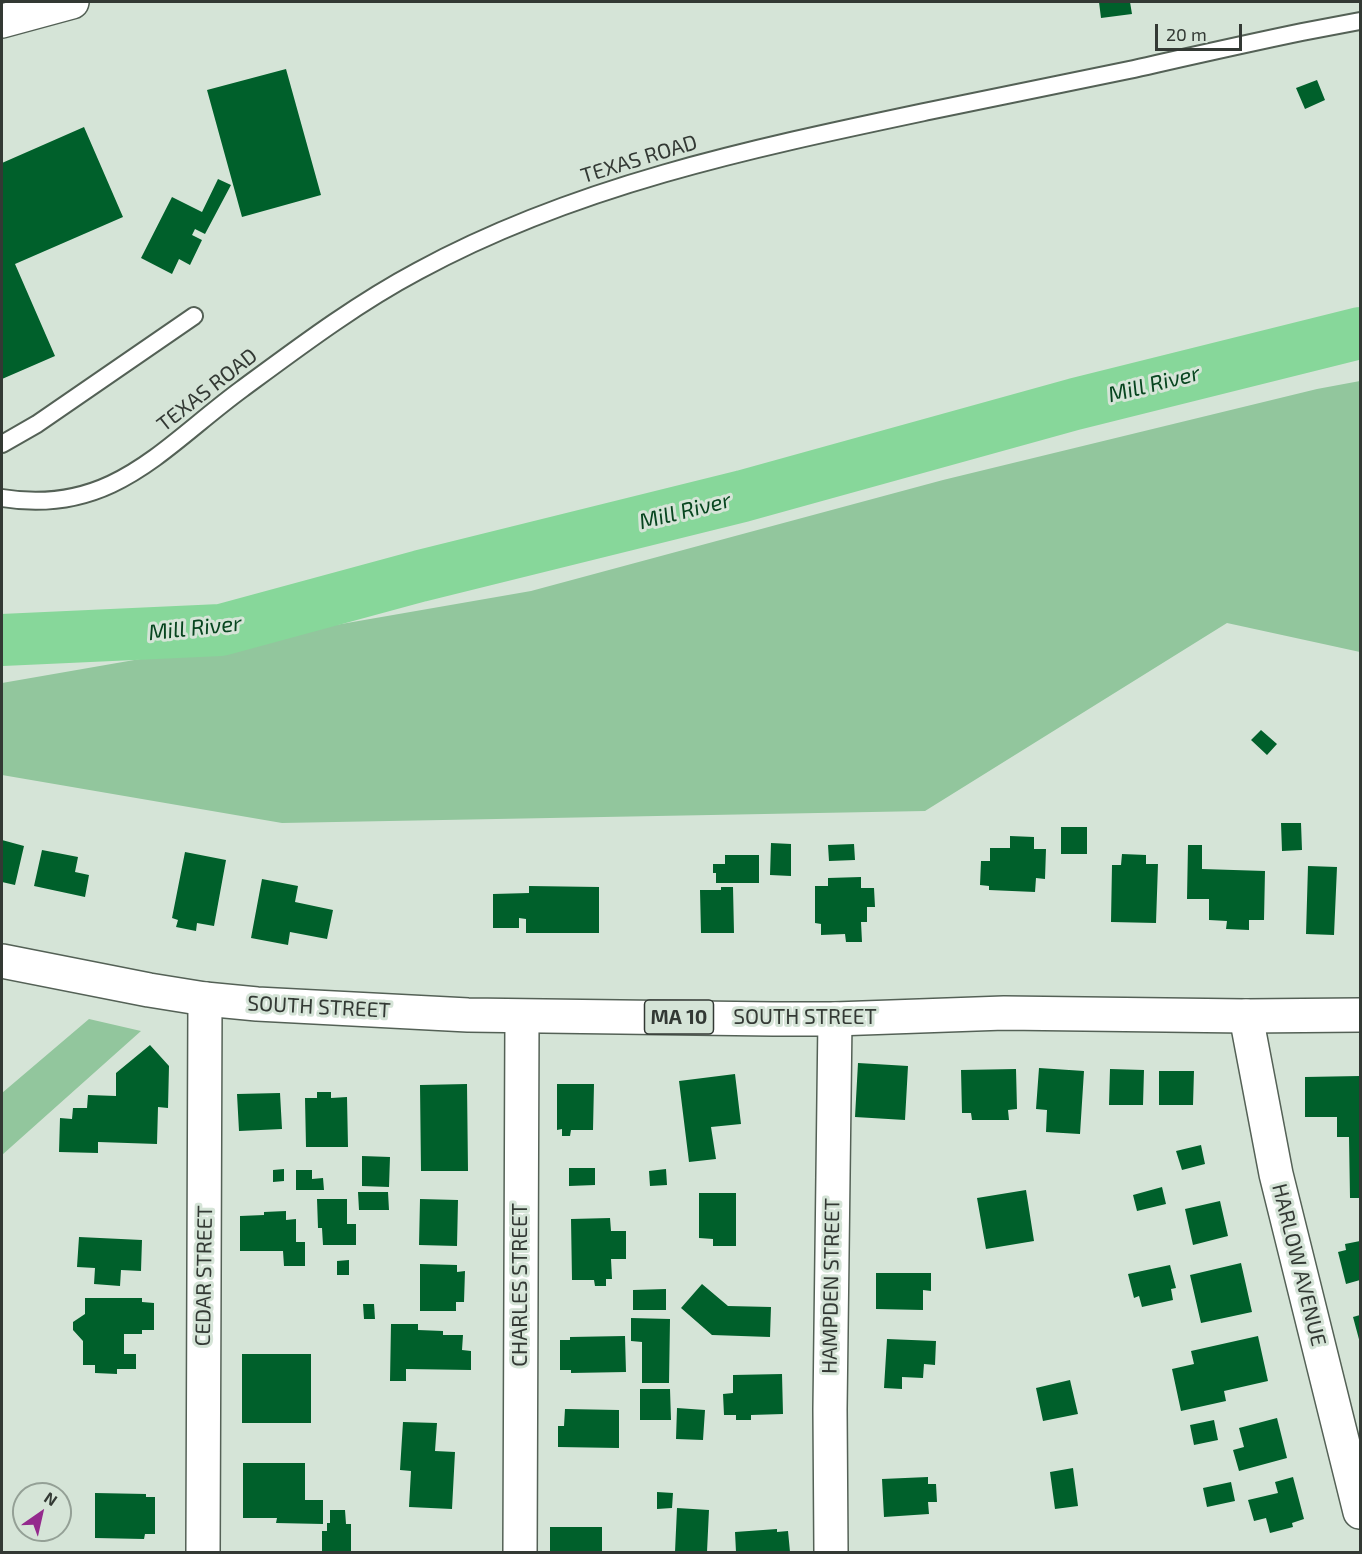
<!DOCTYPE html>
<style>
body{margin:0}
#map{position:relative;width:1362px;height:1554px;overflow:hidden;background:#d5e4d7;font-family:"Exo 2",sans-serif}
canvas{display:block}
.frame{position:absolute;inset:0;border:3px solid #333934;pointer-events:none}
.north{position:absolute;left:12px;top:1482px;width:60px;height:60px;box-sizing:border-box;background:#d5e4d7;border:2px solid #94a096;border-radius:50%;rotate:34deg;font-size:16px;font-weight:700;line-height:24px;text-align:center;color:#333934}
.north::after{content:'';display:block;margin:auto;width:21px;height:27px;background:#942a8d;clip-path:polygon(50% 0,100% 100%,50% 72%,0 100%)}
.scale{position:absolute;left:1155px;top:24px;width:87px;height:27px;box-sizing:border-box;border:3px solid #333934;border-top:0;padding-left:8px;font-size:18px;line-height:21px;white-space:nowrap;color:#333934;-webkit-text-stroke:4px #d5e4d7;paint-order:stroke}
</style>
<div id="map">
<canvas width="1362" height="1554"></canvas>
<div class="frame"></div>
<div class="north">N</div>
<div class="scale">20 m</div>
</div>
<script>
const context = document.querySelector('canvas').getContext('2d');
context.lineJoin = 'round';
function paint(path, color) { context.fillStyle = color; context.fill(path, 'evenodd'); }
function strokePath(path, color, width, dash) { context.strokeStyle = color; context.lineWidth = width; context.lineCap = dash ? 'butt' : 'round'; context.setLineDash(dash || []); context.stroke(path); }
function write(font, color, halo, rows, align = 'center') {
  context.font = font + ' "Exo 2",sans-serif'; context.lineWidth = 6; context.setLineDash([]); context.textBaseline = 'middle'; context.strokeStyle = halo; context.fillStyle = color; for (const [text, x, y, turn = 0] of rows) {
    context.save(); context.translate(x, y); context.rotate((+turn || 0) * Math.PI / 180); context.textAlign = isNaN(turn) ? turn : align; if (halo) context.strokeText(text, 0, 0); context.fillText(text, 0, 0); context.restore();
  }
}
paint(new Path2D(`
 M1360,381V652L1227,623L925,811L282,823L2,775V683L531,591L943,480L1317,389Z
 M89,1019L141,1031L2,1155V1093Z`), '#92c69d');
strokePath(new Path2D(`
 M2,640L221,630L420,576L743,496L1075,404L1360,333`), '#87d79a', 52);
paint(new Path2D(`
 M1099,2H1130L1132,14L1101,18Z
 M286,69L321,195L242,217L207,90Z
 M1317,80L1325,100L1305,109L1296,88Z
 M84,127L123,217L15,264L55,356L2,379V163Z
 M218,179L231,185L205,234L195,229L192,235L202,240L190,265L179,259L172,274L141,258L172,197L202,212Z
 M1261,730L1277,744L1267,755L1251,740Z
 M1281,823H1301L1302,850L1282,851Z
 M1061,827H1087V854H1061Z
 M1010,836L1034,837V849H1046L1045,879L1036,878L1035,892L989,890V886L980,885L981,861H990V848H1010Z
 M2,840L24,846L15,885L2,882Z
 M771,843L791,844V876L770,875Z
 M854,844L855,860L829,861L828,845Z
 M1188,845H1202V869L1265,871L1264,920H1249V930L1226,929L1227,921L1209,920V899H1187Z
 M42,850L78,857L75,872L89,875L85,897L34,886Z
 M185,852L226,860L214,926L197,923L196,931L176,927L178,920L172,918Z
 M1122,854L1146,855V864H1158L1156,923L1111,922L1112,865H1121Z
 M725,855H759V883H716V873H713V864H725Z
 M1308,866L1337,867L1334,935L1306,934Z
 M861,877V888H874L875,907H867V922H861L862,942H846L845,934L821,935V924L815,923V886H828V878Z
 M262,879L298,886L295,902L333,910L327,939L290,932L288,945L251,938Z
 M529,886L599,887V933H526V919L519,918V928H493V894L529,893Z
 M721,887H733L734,933H701L700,890H721Z
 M150,1045L169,1066L168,1108L158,1107L157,1144L98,1142V1153L59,1152L60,1118L72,1119L73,1108H87L88,1095L116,1096V1073Z
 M858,1063L908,1066L905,1120L855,1117Z
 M1039,1068L1084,1071L1080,1134L1046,1132L1047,1110L1036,1109Z
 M1016,1069L1017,1109L1008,1110L1009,1120H972L971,1113H962L961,1070Z
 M1110,1069L1144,1070L1143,1105H1109Z
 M1159,1071H1194L1193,1105H1159Z
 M735,1074L741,1124L711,1127L716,1159L689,1162L679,1081Z
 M1360,1076V1198H1350L1349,1137H1337V1117H1305V1077Z
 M467,1084L468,1171H421L420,1085Z
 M557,1084H594L593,1130H571L570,1136H562V1129L557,1130Z
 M317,1092H331V1098L347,1097L348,1147H306L305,1098H317Z
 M280,1093L282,1129L239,1131L237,1094Z
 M1201,1145L1205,1164L1182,1170L1176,1151Z
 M362,1156L390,1157L389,1187L362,1186Z
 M569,1168H595V1185L569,1186Z
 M284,1169V1181L273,1182V1170Z
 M666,1169L667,1185L650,1186L649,1171Z
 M296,1170H312V1179L323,1178L324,1190H296Z
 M1162,1187L1166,1204L1137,1211L1133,1195Z
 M1026,1190L1034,1241L986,1249L977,1198Z
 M358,1192H388L389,1210H359Z
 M699,1193H736V1246H713V1239L699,1238Z
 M317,1199H347V1224H356V1245H323L322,1228H318Z
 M420,1199L458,1200L457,1246L419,1245Z
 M1220,1201L1228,1236L1193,1245L1185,1209Z
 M286,1211V1220L296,1219V1242H305V1266H284L283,1251H240V1216L264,1215V1212Z
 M610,1218L611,1231H626V1259H611L612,1279H606V1286H595L594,1280H572L571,1219Z
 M79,1237L142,1240L141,1271L121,1270L120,1286L94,1284L95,1268L77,1267Z
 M1360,1241V1280L1346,1284L1338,1252L1346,1250L1345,1244Z
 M349,1260V1275H337V1261Z
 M1241,1263L1252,1312L1201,1323L1190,1275Z
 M420,1264L457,1265V1272L465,1271L464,1302H456V1311H420Z
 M1170,1265L1176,1288L1171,1289L1173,1300L1142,1307L1139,1296L1134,1298L1128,1274Z
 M876,1273H931V1291L923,1290V1310L876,1309Z
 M702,1284L728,1306L771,1307L770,1337L712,1335L681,1308Z
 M666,1289V1310H633V1290Z
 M85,1298H142V1302L154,1303V1330H142V1334H124V1354H136V1369H117V1374L95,1373V1365H83V1341L73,1330V1322L85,1314Z
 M363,1304H374L375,1319H364Z
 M1360,1315V1343L1353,1317Z
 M631,1318L670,1319L669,1383H642V1342L631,1341Z
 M391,1324H418V1330L443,1331V1335H463L462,1350L471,1351V1370L406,1369V1381H390Z
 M625,1336L626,1372L571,1373V1370H560V1340H570V1337Z
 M1258,1336L1268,1381L1224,1391L1226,1401L1181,1411L1172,1369L1194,1364L1191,1351Z
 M887,1339L936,1341L935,1365L924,1364L923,1378L902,1377V1389L884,1388Z
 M242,1354H311V1423H242Z
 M782,1374L783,1414L751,1415V1420H736V1415H724L723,1394L733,1393V1375Z
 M1070,1380L1078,1414L1043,1421L1036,1388Z
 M640,1389H670L671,1420H640Z
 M677,1408L705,1410L703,1440L676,1439Z
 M565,1409L619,1410V1448L558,1447V1426H564Z
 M1277,1418L1287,1458L1239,1471L1233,1450L1244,1447L1239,1428Z
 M1214,1420L1218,1440L1194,1445L1190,1425Z
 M403,1422L437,1423L435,1451L455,1452L452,1509L409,1507L411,1471L400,1470Z
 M243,1463H305V1500H323V1524L276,1523L277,1518H243Z
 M1073,1468L1078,1506L1055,1509L1050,1472Z
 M928,1477V1484H936L937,1502H928L929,1514L884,1517L882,1479Z
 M1293,1477L1304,1519L1292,1523L1293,1527L1270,1533L1266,1518L1254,1521L1248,1500L1278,1493L1275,1482Z
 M1231,1482L1235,1501L1207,1507L1203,1488Z
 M657,1492L673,1493L672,1508L657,1509Z
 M95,1493L146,1494V1497H155V1534H145L144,1539L95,1538Z
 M677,1508L709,1510L707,1552H675Z
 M330,1510H345L346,1524H351V1552H322V1531H327V1523H330Z
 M550,1527H602V1552H550Z
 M777,1529V1532L788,1531L790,1552H736L735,1532Z`), '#00602b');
const lane = new Path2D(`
 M2,444L37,424L194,316
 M2,498C112,516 163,447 242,389C299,347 356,304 418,271C576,185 754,148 929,111C996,97 1063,84 1129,70C1187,57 1244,44 1302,32L1360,21`);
const street = new Path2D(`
 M2,21L72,2
 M1246,1016L1276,1174L1360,1512
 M203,1552L205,999
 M520,1552L522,1017
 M831,1552L830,1409L835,1019`);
const primary = new Path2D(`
 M2,961L149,990L205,999L257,1004L468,1015L773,1019H835L1004,1013L1246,1016L1360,1015`);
strokePath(lane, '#546156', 20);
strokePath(street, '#546156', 36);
strokePath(primary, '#546156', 36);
strokePath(lane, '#fff', 16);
strokePath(street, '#fff', 33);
strokePath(primary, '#fff', 33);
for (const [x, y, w] of [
 [679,1017,69]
]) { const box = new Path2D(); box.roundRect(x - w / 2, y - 17, w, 34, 4.5); context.fillStyle = '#d5e4d7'; context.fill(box); strokePath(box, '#333934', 1.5); }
write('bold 20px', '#333934', null, [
 ["MA 10",679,1017]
]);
write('21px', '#333934', '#d5e4d7', [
 ["TEXAS ROAD",639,159,-17],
 ["TEXAS ROAD",207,390,-38],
 ["SOUTH STREET",319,1007,3],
 ["SOUTH STREET",805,1017],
 ["HARLOW AVENUE",1299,1265,76],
 ["CEDAR STREET",204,1276,-89],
 ["CHARLES STREET",520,1285,-90],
 ["HAMPDEN STREET",831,1286,-89]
]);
write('italic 22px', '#07451f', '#d5e4d7', [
 ["Mill River",1154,384,-14],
 ["Mill River",685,511,-14],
 ["Mill River",195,628,-6]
]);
</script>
